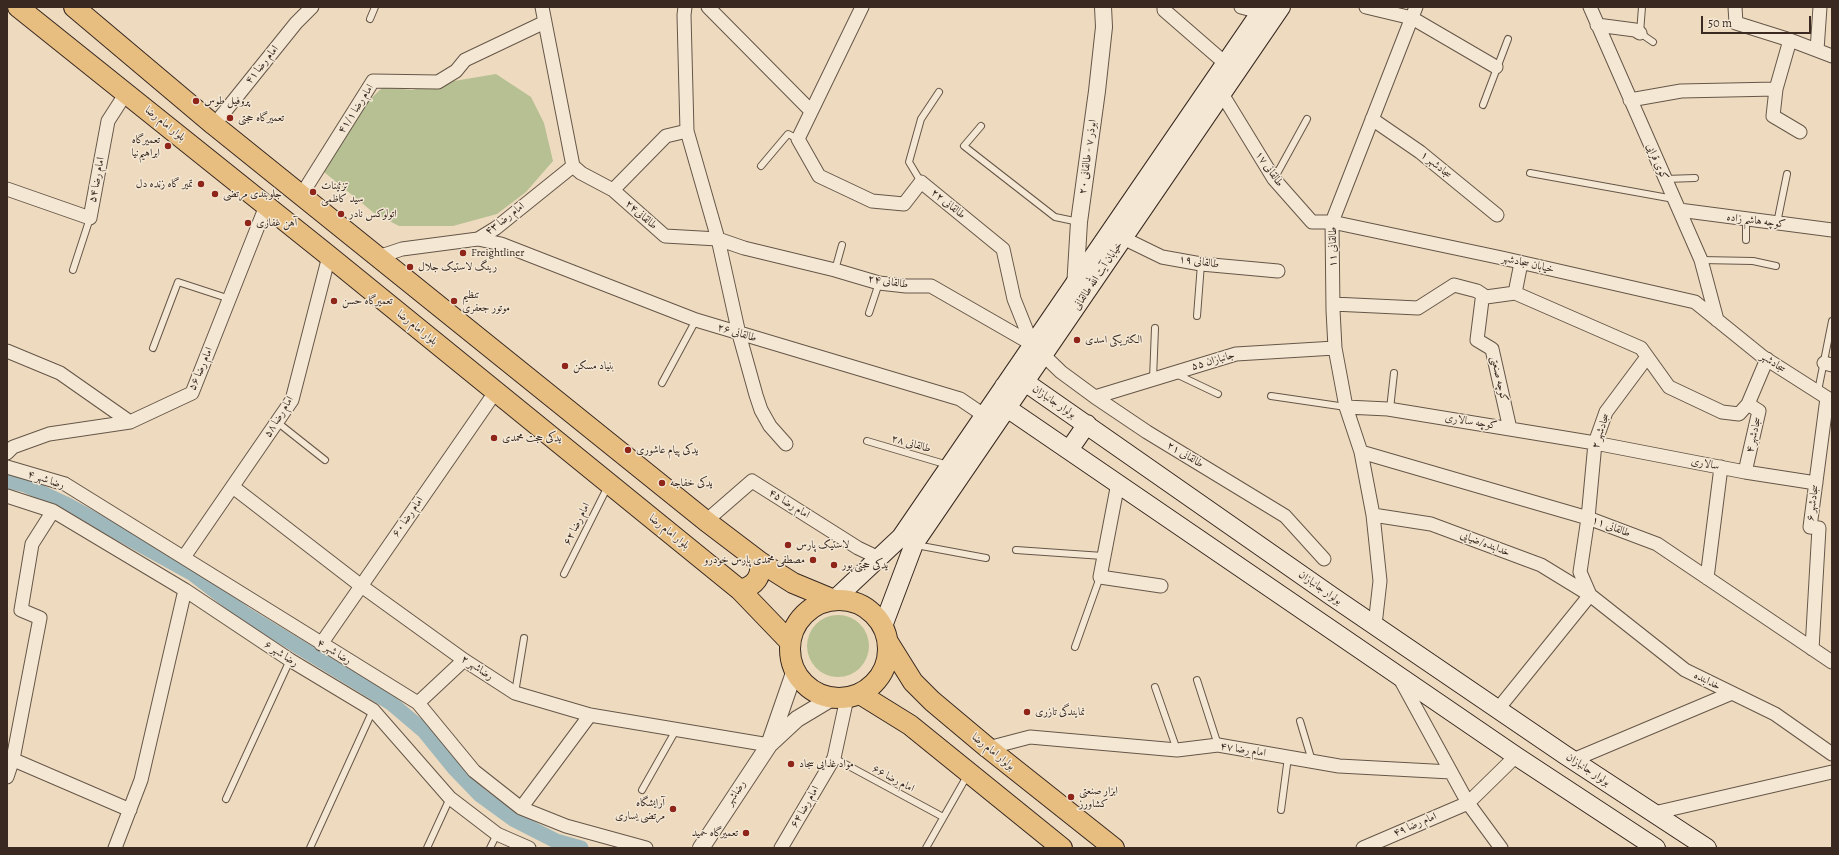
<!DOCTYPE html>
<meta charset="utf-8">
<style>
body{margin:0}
#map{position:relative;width:1839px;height:855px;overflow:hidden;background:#eedbbf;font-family:Alegreya,serif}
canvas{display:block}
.frame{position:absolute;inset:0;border:8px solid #392921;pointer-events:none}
.scale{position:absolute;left:1701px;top:16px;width:110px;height:18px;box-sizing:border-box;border:2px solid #392921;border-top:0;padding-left:5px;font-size:12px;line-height:14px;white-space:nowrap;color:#392921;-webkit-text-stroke:3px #f4e8d5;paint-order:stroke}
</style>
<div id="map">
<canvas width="1839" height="855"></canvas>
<div class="frame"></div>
<div class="scale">50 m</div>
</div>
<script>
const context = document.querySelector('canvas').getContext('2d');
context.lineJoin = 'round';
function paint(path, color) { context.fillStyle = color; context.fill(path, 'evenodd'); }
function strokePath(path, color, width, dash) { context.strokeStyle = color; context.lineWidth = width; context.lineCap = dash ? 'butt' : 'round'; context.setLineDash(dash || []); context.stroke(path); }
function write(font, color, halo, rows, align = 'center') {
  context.font = font + ' Alegreya,Amiri,serif'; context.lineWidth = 3; context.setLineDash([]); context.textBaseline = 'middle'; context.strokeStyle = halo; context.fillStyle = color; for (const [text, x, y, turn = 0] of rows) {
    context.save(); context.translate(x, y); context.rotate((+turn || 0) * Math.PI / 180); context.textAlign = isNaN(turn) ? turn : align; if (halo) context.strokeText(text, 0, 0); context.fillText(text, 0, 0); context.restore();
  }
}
paint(new Path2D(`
 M496,74L531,97L544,123L553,161L526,192L497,214L453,226H399L374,213L324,172L360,109L383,87L412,90L448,82Z
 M807 646a31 31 0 1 1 62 0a31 31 0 1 1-62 0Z`), '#b7c093');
strokePath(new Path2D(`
 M7,481L25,485L68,505L193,574L245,614L391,703L424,731L454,768L480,795L513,819L556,841L581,848`), '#9eb8bc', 15);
const service = new Path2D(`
 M1642,7L1640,33L1653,42
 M370,19L375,7
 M1483,105L1508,39
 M981,126L964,146L1055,217L1079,222
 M761,166L788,134L798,139
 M1530,173L1674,199
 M1274,179L1307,119
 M1665,179L1695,178
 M921,182L909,162L921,119L939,92
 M1777,223L1787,174
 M1746,240V220
 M1701,260L1753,261L1776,266
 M73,270L90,218
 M835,270L842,245
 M869,313L879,283
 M1197,316L1201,264
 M153,348L178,282L230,299
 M1176,374L1218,394
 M1153,379L1155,328
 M662,383L696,320
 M1818,391L1832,321
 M1271,396L1346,407
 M1390,409L1394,373
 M277,422L325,460
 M867,441L948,465
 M916,545L986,558
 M1016,550L1103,556
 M564,574L608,486
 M1075,647L1100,577
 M1197,680L1218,745
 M1155,687L1177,750
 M515,693L524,638
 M1300,721L1312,761
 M834,758L943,817
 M642,790L676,730
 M226,799L290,660
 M1281,810L1288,757
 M310,848L373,710
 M427,848L450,798
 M490,848L497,834
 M926,848L967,776`);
const minor = new Path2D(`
 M542,7L573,166
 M685,7L684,15L687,131L718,239L739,334L756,395L761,410L770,426L786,444
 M708,7L811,111
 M862,7L798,139L819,176L872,201L904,204L921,182L1003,249L1014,299L1032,344
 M1164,7V10L1225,63
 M1241,7L1260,12
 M1366,7L1412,18L1496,67
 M1416,7L1332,222L1333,310L1335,348L1346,407L1361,452L1588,518L1657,544L1832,662
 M1590,7L1701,260L1717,320
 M1735,7L1736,23L1790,40L1832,56
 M1597,25L1635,30L1640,33
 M1790,40L1776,89L1773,116L1800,132
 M1817,50L1820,7
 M1222,94L1274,179L1312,222H1332L1502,258L1695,302L1763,357L1832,401
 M1630,100L1681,91L1776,89
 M1372,119L1420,152L1497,215
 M214,125L296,23L312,7
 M573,166L581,173L613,190L665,236L718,239L744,248L835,270L879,283L906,286H931L1032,344L1061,372L1095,397L1147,432L1285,516L1324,559
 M7,189L90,218L108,121L126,93
 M613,190L666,136L687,131
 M302,194L373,81L438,82L456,71L465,60L545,22
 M1679,210L1832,230
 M1123,238L1162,257L1201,264L1278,271
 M478,239L501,244L696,320L960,399L991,420
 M378,257L402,249L478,239L496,228L573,166
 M1521,263L1515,293L1641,348L1669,387L1722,412L1739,414L1748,404
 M1333,304L1418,308L1454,285L1477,291L1486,297
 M7,351L60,373L130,422
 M1824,363L1832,365
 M1095,397L1236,354L1335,348
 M1346,407L1388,409L1510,429L1595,443L1745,472L1816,483
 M1510,429L1492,349L1477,340L1482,300L1486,297L1515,293
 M1361,452L1373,515L1380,581L1375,625
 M7,453L13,447L49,434L130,422L192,393L266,206
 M7,467L65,484L418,703L474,771L521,808L566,826L646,848
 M1745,472L1759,411L1748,404L1767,359
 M1118,483L1100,577L1161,586
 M233,487L360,585L464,660L515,693L590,715L769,745
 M7,496L53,511L185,590L290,660L373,710L450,798L497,834L529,848
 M1373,515L1431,524L1541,565L1590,595L1685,670L1775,714L1832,754
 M706,521L752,481L858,548L879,558
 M184,557L292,400L329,256
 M1707,578L1721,467
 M321,644L496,391
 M1812,649L1819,528L1810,527L1827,398
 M1399,677L1468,803L1501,848
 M418,703L464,660
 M1498,709L1590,595L1580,572L1588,518L1595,443L1606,412L1647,357
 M988,748L1030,737L1177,750L1218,745L1339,766L1451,772
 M7,757L130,810
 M1573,760L1732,693
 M7,777L13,759L40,618L21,610L32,544L53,511
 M521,808L590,715
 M1654,813L1832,772
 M115,848L141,780L185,590
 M781,848L834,758L847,698
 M1363,848L1468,803L1516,756`);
const tertiary = new Path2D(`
 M1075,288L1079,222L1097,91L1104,27L1103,7
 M770,742L795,670
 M701,848L769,745L797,719L832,698`);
const secondary = new Path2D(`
 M1069,450L1087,424
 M834,600L901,537L1264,7
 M883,626L914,544L1281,7
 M1656,848L1516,756L1007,408L1004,386L1025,382L1333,597L1565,755L1707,848`);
const primary = new Path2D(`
 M18,7L329,256L740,590L790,642
 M74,7L214,125L706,521L760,562L793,583L834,600
 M740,590C755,586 762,577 760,562
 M790 649a49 49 0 1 1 98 0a49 49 0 1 1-98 0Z
 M888,642L913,682L932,701L988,748L1114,848
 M860,694L910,725L1062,848`);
strokePath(service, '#665648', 8);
strokePath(minor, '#665648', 15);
strokePath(tertiary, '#665648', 18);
strokePath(secondary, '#392921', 20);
strokePath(primary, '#392921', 22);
strokePath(service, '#f4e8d5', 6);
strokePath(minor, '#f4e8d5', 13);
strokePath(tertiary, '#f4e8d5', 16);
strokePath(secondary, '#f4e8d5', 18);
strokePath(primary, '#e7be80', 20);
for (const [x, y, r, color] of [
 [196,101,4,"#8f2418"],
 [230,118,4,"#8f2418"],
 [168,146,4,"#8f2418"],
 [201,184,4,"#8f2418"],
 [313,192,4,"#8f2418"],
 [215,194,4,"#8f2418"],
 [341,214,4,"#8f2418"],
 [248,223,4,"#8f2418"],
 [463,253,4,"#8f2418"],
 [410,267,4,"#8f2418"],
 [334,301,4,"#8f2418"],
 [454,301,4,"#8f2418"],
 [1077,340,4,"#8f2418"],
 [565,366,4,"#8f2418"],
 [494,438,4,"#8f2418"],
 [628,450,4,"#8f2418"],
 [662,483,4,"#8f2418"],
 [788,545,4,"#8f2418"],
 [813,560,4,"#8f2418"],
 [834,565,4,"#8f2418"],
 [1027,712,4,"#8f2418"],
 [791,764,4,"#8f2418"],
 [1071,797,4,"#8f2418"],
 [673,809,4,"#8f2418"],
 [746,833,4,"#8f2418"]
]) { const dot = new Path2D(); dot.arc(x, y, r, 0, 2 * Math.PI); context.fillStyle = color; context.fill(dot); strokePath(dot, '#f4e8d5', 1.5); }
write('11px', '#392921', '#f4e8d5', [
 ["امام رضا ۴۱",262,65,-51],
 ["امام رضا ۴۱/۱",356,109,-57],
 ["بلوار امام رضا",165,124,39],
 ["ابوذر ۷ - طالقانی ۲۰",1088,157,-82],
 ["کوی قرایی",1657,162,66],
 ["سجادشهر ۱",1436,165,39],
 ["طالقانی ۱۷",1269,169,55],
 ["امام رضا ۵۴",97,180,-79],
 ["طالقانی ۲۲",948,204,39],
 ["طالقانی۲۴",641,215,41],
 ["امام رضا ۴۳",505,219,-37],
 ["کوچه هاشم زاده",1756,221,7],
 ["طالقانی ۱۱",1333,247,-90],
 ["طالقانی ۱۹",1199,262,8],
 ["خیابان سجادشهر",1528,264,13],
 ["خیابان آیت الله طالقانی",1098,276,-56],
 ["طالقانی ۲۴",888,282,9],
 ["بلوار امام رضا",417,328,39],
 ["طالقانی ۲۶",737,333,17],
 ["جانبازان ۵۵",1213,361,-16],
 ["سجادشهر",1773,363,33],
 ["امام رضا ۵۶",201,369,-66],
 ["کوچه صنعتی",1499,379,77],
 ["بولوار جانبازان",1054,402,34],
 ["امام رضا ۵۸",279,417,-58],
 ["کوچه سالاری",1471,422,9],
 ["سجادشهر ۲",1601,431,-72],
 ["سجادشهر ۴",1754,435,-77],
 ["طالقانی ۲۸",911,444,16],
 ["طالقانی ۲۱",1185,455,31],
 ["سالاری",1705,464,11],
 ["رضا شهر ۴",46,480,18],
 ["سجادشهر ۶",1813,503,-82],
 ["امام رضا ۴۵",789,504,32],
 ["امام رضا ۶۰",408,517,-55],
 ["امام رضا ۶۲",577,524,-63],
 ["طالقانی ۱۱",1611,527,21],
 ["بلوار امام رضا",669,532,39],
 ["خدابنده/ضیایی",1485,544,21],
 ["بولوار جانبازان",1320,588,35],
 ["رضا شهر ۴",334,652,31],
 ["رضا شهر ۶",281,654,33],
 ["رضاشهر ۲",477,668,33],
 ["خدابنده",1707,681,26],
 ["امام رضا ۴۷",1243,750,9],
 ["بولوار امام رضا",993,752,39],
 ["بولوار جانبازان",1588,770,33],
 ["امام رضا ۶۶",893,779,28],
 ["رضاشهر",736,793,-57],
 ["امام رضا ۶۴",805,807,-60],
 ["امام رضا ۴۹",1415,825,-23]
]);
write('11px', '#392921', '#f4e8d5', [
 ["پروفیل طوس",204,101],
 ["تعمیرگاه حجتی",238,118],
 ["تعمیرگاه",160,140,"right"],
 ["ابراهیم‌نیا",160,153,"right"],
 ["تمیر گاه زنده دل",193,184,"right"],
 ["تزئینات",321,186],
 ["سید کاظمی",321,199],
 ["جلوبندی مرتضی",223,194],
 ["اتولوکس نادر",349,214],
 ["آهن غفاری",256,223],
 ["Freightliner",471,253],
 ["رینگ لاستیک جلال",418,267],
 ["تنظیم",462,295],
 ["موتور جعفری",462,308],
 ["تعمیرگاه حسن",342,301],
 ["الکتریکی اسدی",1085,340],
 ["بنیاد مسکن",573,366],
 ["یدکی حجت محمدی",502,438],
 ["یدکی پیام عاشوری",636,450],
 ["یدکی خفاجه",670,483],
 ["لاستیک پارس",796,545],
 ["مصطفی محمدی پارس خودرو",805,560,"right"],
 ["یدکی حجتی پور",842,565],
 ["نمایندگی تازری",1035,712],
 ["مواد غذایی سجاد",799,764],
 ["ابزار صنعتی",1079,791],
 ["کشاورز",1079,804],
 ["آرایشگاه",665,803,"right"],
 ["مرتضی یساری",665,816,"right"],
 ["تعمیرگاه حمید",738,833,"right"]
], 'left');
</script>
